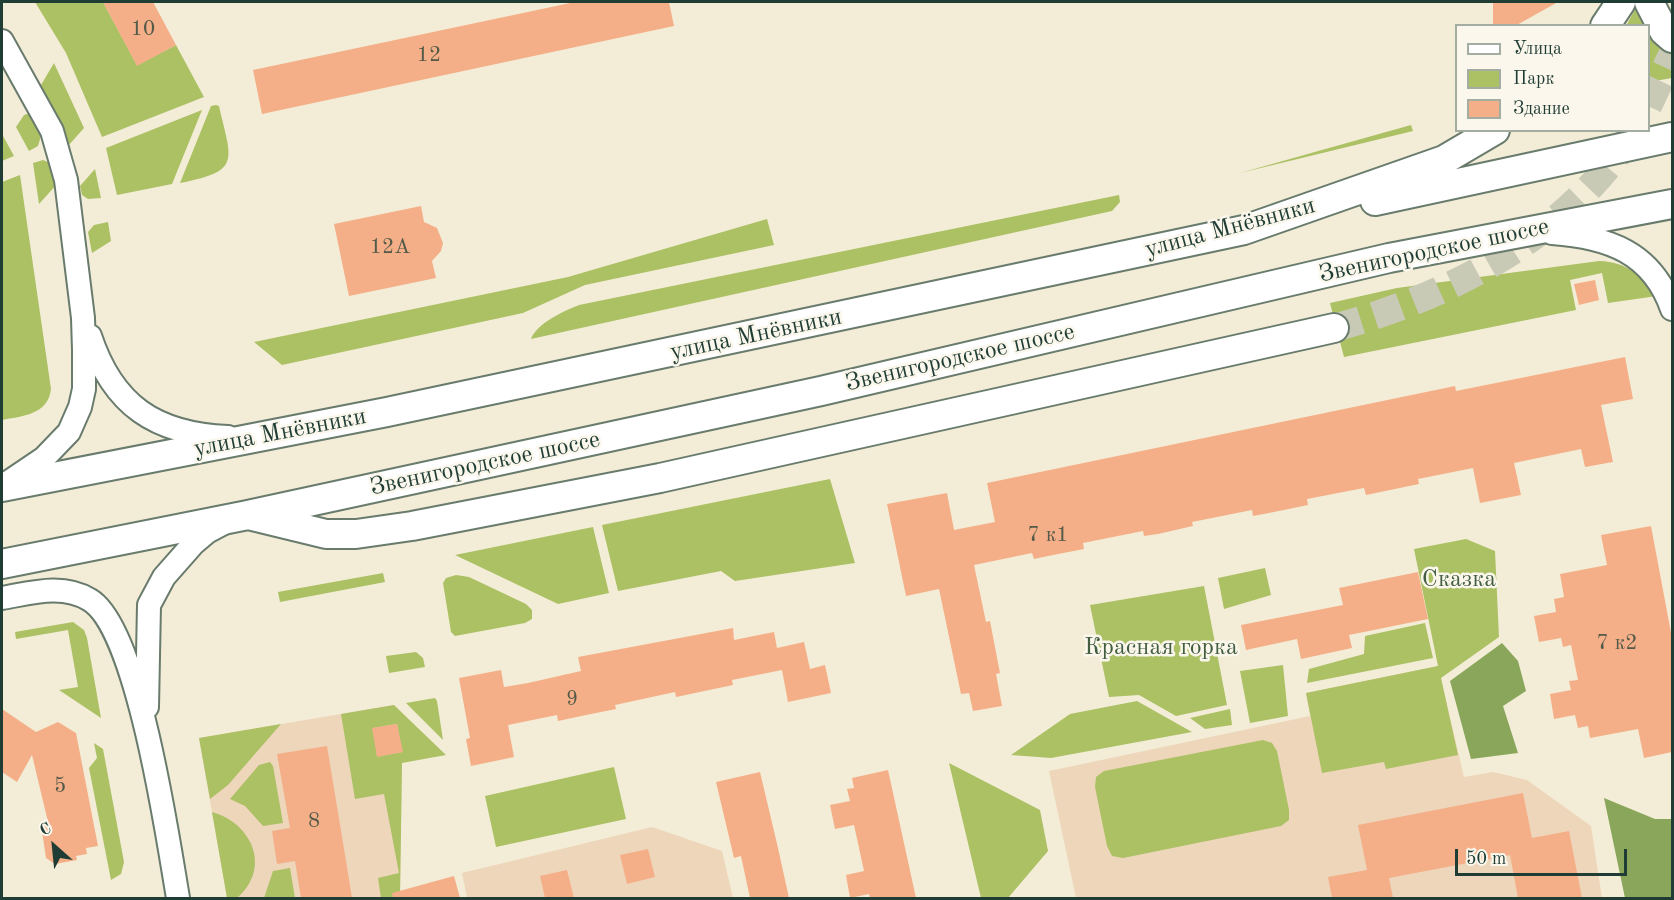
<!DOCTYPE html>
<meta charset="utf-8">
<style>
body{margin:0}
#map{position:relative;width:1674px;height:900px;overflow:hidden;background:#f3edd7;font-family:"Old Standard TT",serif}
canvas{display:block}
.frame{position:absolute;inset:0;border:3px solid #1f3d34;pointer-events:none}
.legend{position:absolute;left:1455px;top:24px;width:195px;height:108px;box-sizing:border-box;background:#fbf7ec;border:2px solid #a3ada2;margin:0;padding:8px 10px;list-style:none;font-size:18px;color:#1f3d34}
.legend li{display:flex;align-items:center;gap:12px;height:30px}
.legend b{width:30px;border:2px solid #a3ada2}
.north{position:absolute;left:24px;top:816px;width:60px;height:60px;-webkit-text-stroke:4px #fbf7ec;paint-order:stroke;rotate:333deg;font-size:16px;font-weight:700;line-height:24px;text-align:center;color:#1f3d34}
.north::after{content:'';display:block;margin:auto;width:21px;height:27px;background:#1f3d34;clip-path:polygon(50% 0,100% 100%,50% 72%,0 100%)}
.scale{position:absolute;left:1455px;top:849px;width:172px;height:27px;box-sizing:border-box;border:3px solid #1f3d34;border-top:0;padding-left:8px;font-size:18px;line-height:21px;white-space:nowrap;color:#1f3d34;-webkit-text-stroke:4px #fbf7ec;paint-order:stroke}
</style>
<div id="map">
<canvas width="1674" height="900"></canvas>
<div class="frame"></div>
<ul class="legend">
<li><b style="height:8px;background:#fff"></b>Улица</li>
<li><b style="height:16px;background:#acc064"></b>Парк</li>
<li><b style="height:16px;background:#f4af88"></b>Здание</li>
</ul>
<div class="north">С</div>
<div class="scale">50 m</div>
</div>
<script>
const context = document.querySelector('canvas').getContext('2d');
context.lineJoin = 'round';
function paint(path, color) { context.fillStyle = color; context.fill(path, 'evenodd'); }
function strokePath(path, color, width, dash) { context.strokeStyle = color; context.lineWidth = width; context.lineCap = dash ? 'butt' : 'round'; context.setLineDash(dash || []); context.stroke(path); }
function write(font, color, halo, rows, align = 'center') {
  context.font = font + ' "Old Standard TT",serif'; context.lineWidth = 5; context.setLineDash([]); context.textBaseline = 'middle'; context.strokeStyle = halo; context.fillStyle = color; for (const [text, x, y, turn = 0] of rows) {
    context.save(); context.translate(x, y); context.rotate((+turn || 0) * Math.PI / 180); context.textAlign = isNaN(turn) ? turn : align; if (halo) context.strokeText(text, 0, 0); context.fillText(text, 0, 0); context.restore();
  }
}
paint(new Path2D(`
 M1438,666L1464,777L1493,772L1527,780L1591,826L1602,898H1076L1049,771L1310,716L1306,693Z
 M394,705L402,752L400,898H227L199,738Z
 M652,827L722,851L733,898H467L462,873Z`), '#eed6bb');
paint(new Path2D(`
 M35,2H103L137,65L176,45L204,97L102,137L66,53Z
 M1638,4L1645,25L1626,26Z
 M1648,30L1657,42L1672,55V78L1649,82Z
 M54,63L84,128L68,146L41,85Z
 M216,105L219,106C231,160 243,171 180,183L211,106Z
 M202,110L172,184L117,195L106,148Z
 M30,113L41,136L38,146L29,151L16,127L24,115Z
 M1411,125L1413,131L1240,173Z
 M2,134L14,156L2,161Z
 M43,160L50,163L57,184L39,204L33,163Z
 M95,169L101,198L88,199L82,195L80,186Z
 M20,175L51,389C48,415 22,416 2,420V182Z
 M1119,195L1120,202L1112,211L531,339C537,323 564,311 579,305Z
 M767,219L774,245L585,285L523,313L282,365L254,342L568,277Z
 M108,222L111,241L92,253L88,232L94,225Z
 M1599,261C1627,262 1641,275 1657,296L1608,303L1602,273L1570,280L1576,310L1344,357L1330,303L1397,288Z
 M830,479L855,563L735,581L721,571L618,591L602,525Z
 M593,527L609,593L558,604L455,555Z
 M1466,539L1495,551L1499,637L1441,678L1458,755L1386,769L1384,762L1322,773L1306,693L1438,666L1414,549Z
 M1265,568L1271,595L1224,609L1218,578Z
 M383,573L385,582L280,602L278,592Z
 M456,575L469,577L526,604L532,610V619L525,623L455,636L451,632L443,583L446,578Z
 M1204,586L1227,705L1176,716L1139,695L1109,697L1090,605Z
 M73,622L84,630L87,638L101,718L59,690L78,687L68,630L16,639L15,632Z
 M1425,623L1433,658L1307,683L1309,669L1364,654L1365,636Z
 M416,652L423,658L425,667L389,673L386,656Z
 M1283,665L1288,716L1250,723L1240,671Z
 M435,698L437,701L443,740L406,703Z
 M1137,701L1192,732L1051,758L1011,755L1070,714Z
 M394,705L446,755L402,763L400,898H381L378,878L399,873L384,794L355,799L341,714ZM397,724L402,752L377,756L373,728Z
 M1230,709L1232,725L1205,729L1190,718Z
 M281,724L228,785L210,799L199,738Z
 M1263,740L1272,743L1277,751L1289,810V820L1281,826L1123,858L1112,856L1107,846L1095,787L1096,777L1104,771Z
 M94,743L103,749L124,862L121,874L111,880L89,768L97,758Z
 M270,762L273,766L283,823L263,826L245,806L230,799L259,765Z
 M949,763L1040,810L1048,851L1008,898H981Z
 M614,767L626,819L496,847L485,796Z
 M212,812C252,823 272,868 237,898H227Z
 M290,868L295,898H264L273,871Z`), '#acc064');
paint(new Path2D(`
 M1502,643L1518,661L1526,691L1503,706L1518,753L1471,759L1450,681Z
 M1604,798L1655,819H1672V898H1625Z`), '#89a65a');
paint(new Path2D(`
 M103,2H153L176,45L137,66Z
 M575,2H669L674,26L262,114L253,70Z
 M1493,2H1558L1515,26H1493Z
 M421,206L424,222L437,228L443,243L441,251L432,261L436,278L349,296L334,224Z
 M1595,280L1599,300L1579,305L1574,284Z
 M1625,357L1633,399L1601,405L1613,462L1585,467L1581,449L1514,463L1521,495L1480,503L1473,468L1418,479L1419,484L1366,495L1364,488L1307,499L1308,505L1269,513L1253,516L1252,510L1192,522L1193,526L1158,534L1144,536L1143,531L1083,543L1084,549L1048,556L1034,559L1032,553L974,565L986,622L990,621L998,663L1000,673L996,674L1002,706L973,711L969,693L961,694L939,589L906,596L887,504L947,493L954,530L995,522L987,483L1455,386L1456,391Z
 M1651,526L1672,638V752L1644,758L1638,729L1590,738L1588,726L1578,728L1575,715L1554,719L1550,694L1571,690L1569,681L1578,680L1571,645L1563,647L1561,638L1539,642L1534,616L1556,612L1554,599L1564,597L1560,574L1607,565L1601,535Z
 M1418,572L1428,619L1349,635L1352,648L1301,659L1297,639L1246,650L1241,625L1343,605L1339,588Z
 M733,628L734,640L774,632L777,648L804,642L810,669L825,665L831,693L788,702L782,670L732,680L733,685L676,697L675,692L615,705L616,709L591,714L558,721L557,715L508,725L514,757L471,766L466,739L470,738L459,678L501,670L504,687L528,683L581,671L578,657Z
 M2,709L36,732L58,722L76,733L98,846L86,848L87,854L76,856L77,860L55,864L46,858L41,825L48,822L32,755L17,782L2,772Z
 M397,724L403,752L377,757L372,728Z
 M327,746L348,873L352,898H301L295,861L277,864L272,831L290,828L277,754Z
 M888,770L916,898H870L869,894L850,898L846,875L864,871L854,825L835,829L830,805L850,801L847,789L854,788L852,778Z
 M760,772L778,848L789,898H750L741,856L734,858L716,782Z
 M1523,793L1532,838L1569,831L1582,898H1518L1510,855L1389,878L1393,898H1332L1328,877L1367,870L1358,825Z
 M648,849L655,877L627,884L620,855Z
 M567,870L574,898H545L540,876Z
 M454,876L460,898H393L392,893Z`), '#f4af88');
strokePath(new Path2D(`
 M1648,106L1672,55
 M1334,328C1450,296 1569,236 1634,130`), '#c9cab6', 28, [28, 14]);
const minor = new Path2D(`
 M2,41L52,131L66,180L83,318L84,350V389L80,407L69,432L44,458L7,483
 M1552,233C1608,237 1652,252 1672,309
 M90,336C113,406 156,434 228,437
 M2,598C31,593 63,583 90,600C138,629 168,840 178,898
 M147,707L149,605L164,577L194,543L207,532L224,523`);
const major = new Path2D(`
 M1649,2L1664,31L1672,38
 M1605,26L1621,2
 M1375,201L1672,137
 M2,487L387,412L1244,230L1444,160L1495,130
 M248,515L821,391L1389,258L1672,204
 M2,564L248,515L326,534H356L412,526L660,478L1334,328`);
strokePath(minor, '#697b6d', 26);
strokePath(major, '#697b6d', 32);
strokePath(minor, '#fff', 22);
strokePath(major, '#fff', 28);
write('21px', '#545a49', null, [
 ["10",143,29],
 ["12",429,55],
 ["12А",390,247],
 ["7 к1",1048,535],
 ["7 к2",1617,643],
 ["9",572,699],
 ["5",60,786],
 ["8",314,821]
]);
write('24px', '#1f3d34', '#fbf7ec', [
 ["улица Мнёвники",1230,228,-15],
 ["Звенигородское шоссе",1434,251,-12],
 ["улица Мнёвники",756,335,-12],
 ["Звенигородское шоссе",960,358,-13],
 ["улица Мнёвники",280,433,-11],
 ["Звенигородское шоссе",485,464,-12]
]);
write('24px', '#425e40', '#fbf7ec', [
 ["Сказка",1459,580],
 ["Красная горка",1161,648]
]);
</script>
